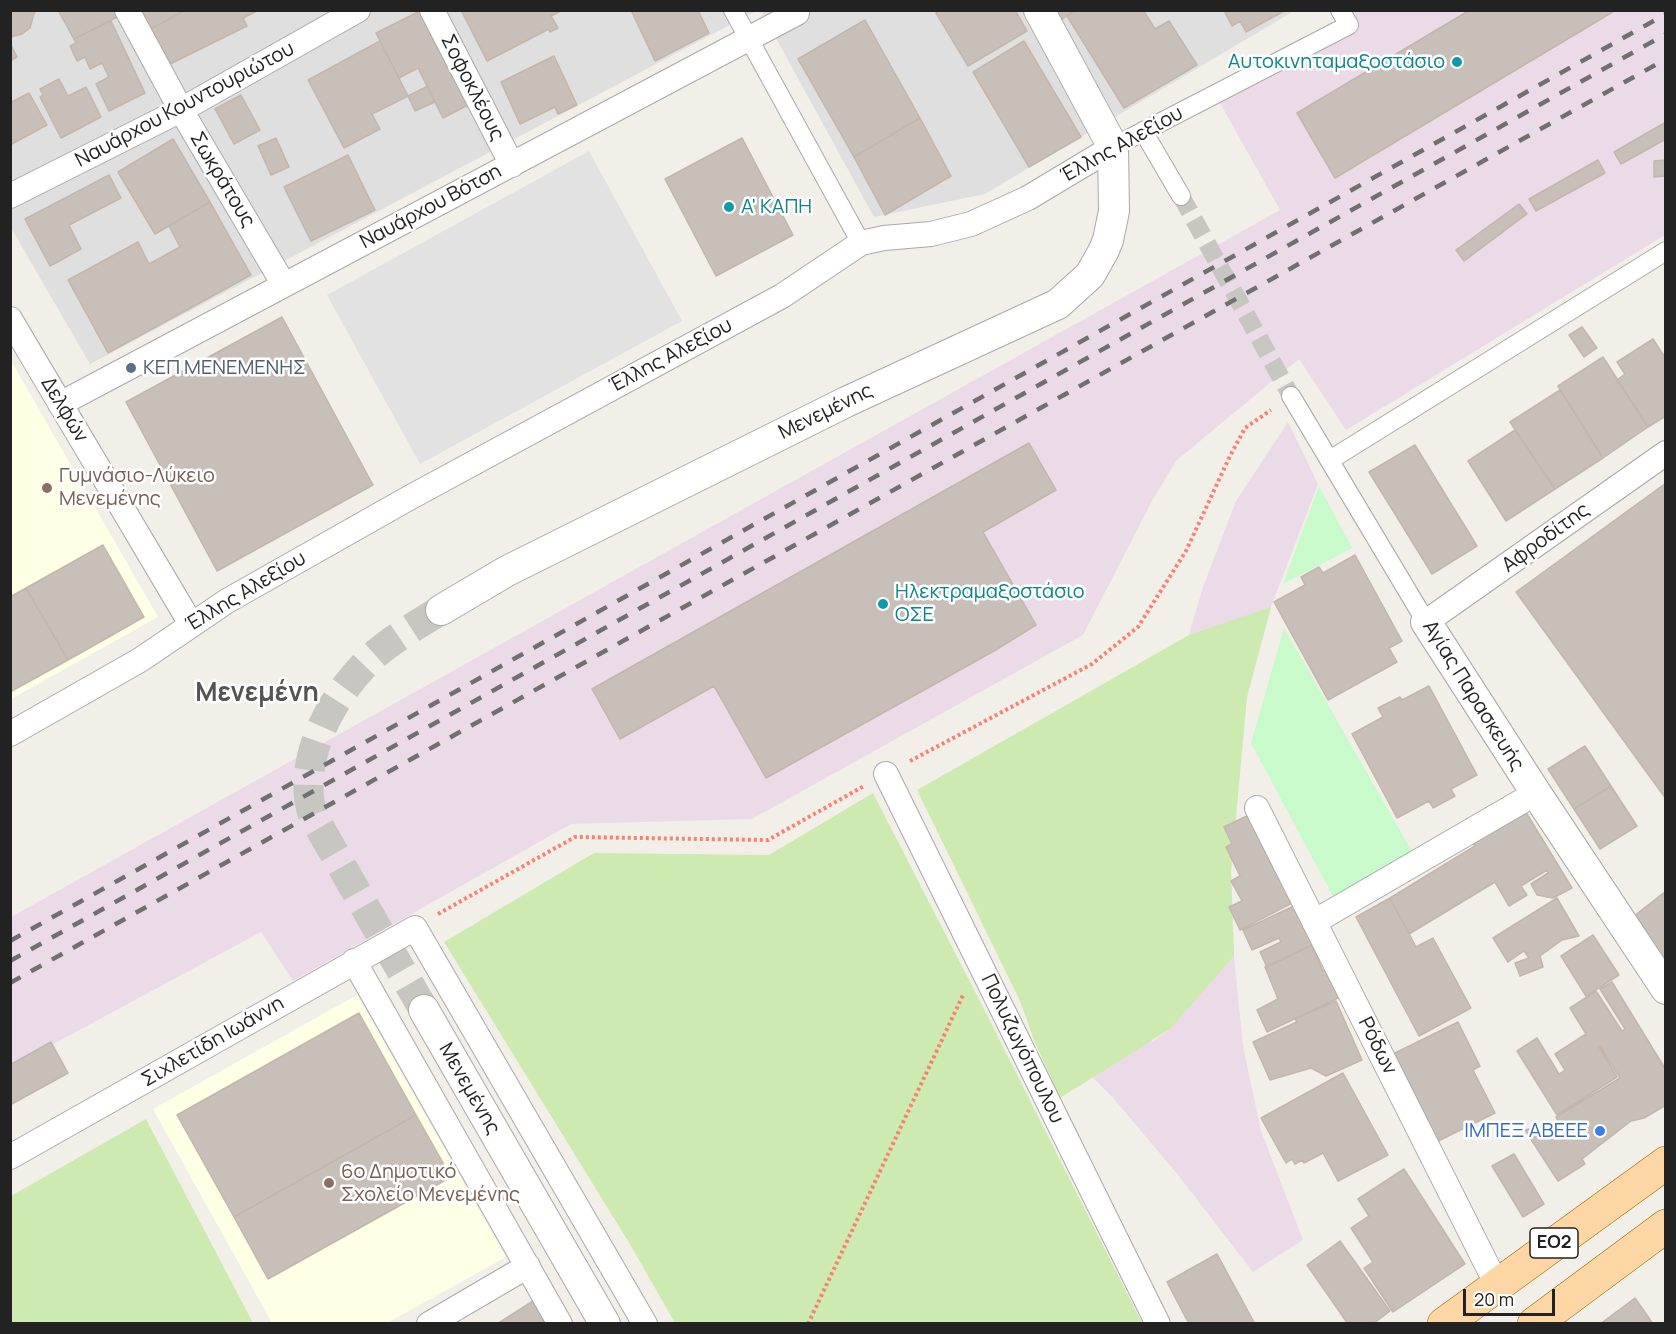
<!DOCTYPE html>
<meta charset="utf-8">
<style>
body{margin:0}
#map{position:relative;width:1676px;height:1334px;overflow:hidden;background:#f2efe9;font-family:Manrope,sans-serif}
canvas{display:block}
.frame{position:absolute;inset:0;border:12px solid #222;pointer-events:none}
.scale{position:absolute;left:1463px;top:1289px;width:92px;height:27px;box-sizing:border-box;border:3px solid #222;border-top:0;padding-left:8px;font-size:18px;line-height:21px;white-space:nowrap;color:#222;-webkit-text-stroke:4px #fff;paint-order:stroke}
</style>
<div id="map">
<canvas width="1676" height="1334"></canvas>
<div class="frame"></div>
<div class="scale">20 m</div>
</div>
<script>
const context = document.querySelector('canvas').getContext('2d');
context.lineJoin = 'round';
function paint(path, color) { context.fillStyle = color; context.fill(path, 'evenodd'); }
function strokePath(path, color, width, dash) { context.strokeStyle = color; context.lineWidth = width; context.lineCap = dash ? 'butt' : 'round'; context.setLineDash(dash || []); context.stroke(path); }
function write(font, color, halo, rows, align = 'center') {
  context.font = font + ' Manrope,sans-serif'; context.lineWidth = 5; context.setLineDash([]); context.textBaseline = 'middle'; context.strokeStyle = halo; context.fillStyle = color; for (const [text, x, y, turn = 0] of rows) {
    context.save(); context.translate(x, y); context.rotate((+turn || 0) * Math.PI / 180); context.textAlign = isNaN(turn) ? turn : align; if (halo) context.strokeText(text, 0, 0); context.fillText(text, 0, 0); context.restore();
  }
}
paint(new Path2D(`
 M10,11H756L90,364L11,228Z
 M761,11H1294L985,194L874,217Z`), '#e0dfdf');
paint(new Path2D(`
 M1350,11H1665V235L1346,430L1299,359L1176,461L1152,501L1083,635L752,819L571,824L293,981L261,932L11,1067V917L1280,210L1220,103L1358,26Z
 M1288,422L1318,484L1271,607L1247,697L1234,787L1231,872L1234,956L1243,1046L1261,1131L1303,1240L1253,1272L1178,1175L1115,1100L1054,1038L1099,984L1152,1042L1170,1029L1158,963L1176,678L1203,587L1236,501Z`), '#ebdbe8');
paint(new Path2D(`
 M10,359L158,617L11,699H10Z
 M357,995L506,1257L387,1323H272L153,1109Z`), '#ffffe5');
paint(new Path2D(`
 M1271,607L1247,697L1231,872L1234,956L1170,1029L1060,1098L1034,1040L1020,1001L917,790L1189,635Z
 M873,793L987,1015L1142,1323H675L631,1246L444,942L594,853L769,855Z
 M146,1119L253,1323H11V1196Z`), '#cdebb0');
paint(new Path2D(`
 M1319,486L1352,548L1283,584Z
 M1284,628L1414,855L1336,902L1251,743Z`), '#c8facc');
paint(new Path2D(`
 M589,151L682,321L420,464L327,295Z`), '#e2e2e2');
const building = new Path2D(`
 M10,10H38L34,13L30,28L22,34L10,37Z
 M58,10H119L121,15L74,39Z
 M139,10H186L149,30Z
 M186,10H259L243,18L247,26L168,65L149,30Z
 M461,10H563L551,16L558,28L550,32L549,29L487,61Z
 M631,10H698L709,33L655,61Z
 M940,10H1015L1027,31L968,66L936,13Z
 M1055,10H1076L1061,20Z
 M1076,10H1143L1155,29L1169,21L1197,65L1124,108L1067,16Z
 M1224,10H1286L1246,32L1240,21L1232,26Z
 M1470,10H1616L1335,178L1297,113Z
 M420,11L468,105L443,118L418,68L399,78L376,33Z
 M865,20L920,118L854,157L798,59Z
 M111,21L145,93L109,111L96,84L109,77L102,63L90,69L85,57L77,61L70,46L76,43L74,39Z
 M380,41L408,96L372,114L380,129L344,148L308,80Z
 M1024,41L1081,137L1029,167L973,72Z
 M10,43L17,57L10,61Z
 M554,56L577,105L558,114L555,107L520,124L501,82Z
 M59,79L68,96L86,87L101,117L61,138L40,97L43,95L40,89Z
 M428,86L435,102L415,111L408,96Z
 M29,93L47,125L10,145V103Z
 M241,95L260,130L234,144L215,109Z
 M920,118L951,176L885,215L854,157Z
 M1666,122V139L1621,164L1614,152Z
 M276,138L289,167L271,175L258,146Z
 M742,138L793,235L716,276L665,179Z
 M173,139L210,202L155,234L118,172Z
 M348,155L375,210L311,241L284,187Z
 M1598,160L1605,173L1536,211L1529,199Z
 M1666,160V176L1654,177V161Z
 M109,175L121,198L69,225L81,249L50,266L25,219Z
 M210,202L251,275L108,353L68,280L138,242L149,264L180,247L169,226Z
 M1519,204L1527,214L1464,261L1456,250Z
 M282,317L373,485L217,571L126,402Z
 M1582,327L1597,348L1584,357L1569,335Z
 M1653,339L1666,359V416L1648,427L1617,380L1625,374L1617,362Z
 M1603,357L1648,427L1603,458L1558,386Z
 M1560,390L1603,458L1555,489L1510,422Z
 M1515,430L1555,489L1506,521L1468,461Z
 M1029,443L1056,490L983,532L1036,625L994,651L766,778L714,686L620,739L592,689Z
 M1415,445L1477,546L1432,574L1369,472Z
 M1666,483V799L1516,592Z
 M103,545L144,617L68,660L26,588Z
 M1355,555L1402,641L1389,648L1397,662L1328,700L1274,602L1305,585L1301,577L1319,567L1323,573Z
 M26,588L68,660L10,692V597Z
 M1429,686L1477,775L1451,789L1455,796L1433,808L1429,801L1397,818L1352,734L1383,717L1378,708L1400,697L1402,700Z
 M1585,746L1611,786L1574,809L1548,769Z
 M1611,786L1637,826L1600,849L1574,809Z
 M1524,809L1572,888L1553,898L1537,895L1531,884L1548,873L1547,870L1521,886L1527,895L1509,906L1495,882L1409,934L1390,898L1475,846L1472,842Z
 M1251,814L1294,902L1240,930L1229,907L1242,901L1231,881L1240,876L1226,847L1232,844L1224,827Z
 M1666,891V967L1634,916Z
 M1390,898L1416,947L1433,938L1471,1008L1419,1036L1356,917Z
 M1557,898L1579,936L1562,940L1540,956L1543,967L1520,976L1515,963L1529,958L1524,951L1508,962L1493,938Z
 M1296,905L1314,944L1267,967L1260,952L1281,942L1279,938L1252,950L1243,930Z
 M1593,935L1619,975L1586,996L1561,956Z
 M1312,945L1323,971L1328,969L1340,997L1267,1032L1257,1010L1278,999L1265,967Z
 M1612,982L1666,1070V1105L1644,1118L1631,1121L1582,1159L1585,1164L1558,1181L1525,1130L1559,1122L1556,1117L1620,1078L1600,1046L1599,1047L1617,1077L1557,1115L1517,1051L1537,1038L1559,1074L1565,1070L1555,1054L1586,1034L1570,1008L1596,991L1622,1031L1625,1029L1600,989Z
 M1336,1001L1362,1060L1326,1076L1311,1068L1270,1080L1253,1042L1297,1022L1295,1019Z
 M359,1013L416,1115L234,1217L177,1115Z
 M1458,1022L1480,1066L1473,1070L1495,1113L1430,1145L1387,1057Z
 M51,1042L68,1073L10,1105V1065Z
 M1343,1073L1388,1155L1338,1181L1323,1153L1304,1163L1302,1160L1295,1164L1292,1159L1286,1163L1261,1118Z
 M416,1115L451,1177L268,1279L234,1217Z
 M1514,1154L1544,1204L1523,1217L1492,1166Z
 M1404,1169L1465,1264L1393,1312L1364,1268L1373,1262L1351,1228L1369,1216L1358,1199Z
 M1340,1241L1390,1311L1373,1324H1348L1307,1265Z
 M1217,1254L1255,1324H1189L1167,1282Z
 M1635,1298L1653,1324H1600Z
 M533,1301L548,1324H497Z`);
paint(building, '#c7bfb8');
strokePath(building, '#c4b6ab', 1.5);
strokePath(new Path2D(`
 M1181,196L1291,396`), '#c8c6c1', 18, [18, 9]);
strokePath(new Path2D(`
 M424,1010L314,818C292,760 338,683 383,648C401,634 421,622 441,610`), '#c8c6c1', 30, [30, 15]);
const pedestrian = new Path2D(`
 M733,10L861,243
 M1143,131L1181,196
 M1113,147L1349,25L1340,10
 M1291,396L1426,622
 M1330,460L1666,251`);
const minor = new Path2D(`
 M127,10L181,110L284,285
 M432,10L512,165
 M10,196L181,110L358,10
 M10,319L191,624
 M60,404L797,13
 M1426,622L1666,453
 M10,734L140,660L227,601L409,498L782,296L861,243L884,238L931,234L971,224L1028,198L1113,147
 M886,774L1158,1324
 M1257,808L1497,1285
 M1314,922L1536,793
 M354,961L560,1324
 M10,1157L415,928L645,1324
 M429,1324L528,1266`);
const tertiary = new Path2D(`
 M441,610L507,571L846,402L1058,304L1090,275L1104,250L1108,240L1114,211L1113,147L1039,10
 M1426,622L1536,793L1666,989
 M424,1010L605,1324`);
const primary = new Path2D(`
 M1444,1324L1666,1163
 M1534,1324L1666,1226`);
strokePath(pedestrian, '#a9a9a9', 20);
strokePath(minor, '#a9a9a9', 26);
strokePath(tertiary, '#a9a9a9', 32);
strokePath(primary, '#a06b00', 34);
strokePath(new Path2D(`
 M910,761L1092,664L1138,627L1186,551L1230,456L1245,428L1271,410
 M438,914L575,837L768,840L864,786
 M808,1324L964,993`), '#fa8072', 4, [3, 3]);
strokePath(pedestrian, '#fff', 18);
strokePath(minor, '#fff', 24);
strokePath(tertiary, '#fff', 30);
strokePath(primary, '#fcd6a4', 33);
strokePath(new Path2D(`
 M10,941L1666,14
 M10,961L1666,34
 M10,983L1666,59`), '#707070', 4.5, [12, 12]);
for (const [x, y, r, color] of [
 [1457,62,6,"#0f9aa8"],
 [729,207,6,"#0f9aa8"],
 [131,368,6,"#5c6f8a"],
 [47,488,6,"#8d6e63"],
 [883,604,6,"#0f9aa8"],
 [1600,1131,6,"#3f7fe0"],
 [329,1183,6,"#8d6e63"]
]) { const dot = new Path2D(); dot.arc(x, y, r, 0, 2 * Math.PI); context.fillStyle = color; context.fill(dot); strokePath(dot, '#fff', 2); }
for (const [x, y, w] of [
 [1554,1243,48]
]) { const box = new Path2D(); box.roundRect(x - w / 2, y - 15, w, 30, 4.5); context.fillStyle = '#fff'; context.fill(box); strokePath(box, '#222', 1.5); }
write('bold 18px', '#222', null, [
 ["ΕΟ2",1554,1243]
]);
write('20px', '#0d838f', '#fff', [
 ["Αυτοκινηταμαξοστάσιο",1445,62,"right"],
 ["Α' ΚΑΠΗ",741,207],
 ["Ηλεκτραμαξοστάσιο",895,592],
 ["ΟΣΕ",895,615]
], 'left');
write('20px', '#222', '#fff', [
 ["Σοφοκλέους",472,88,63],
 ["Ναυάρχου Κουντουριώτου",185,105,-28],
 ["Έλλης Αλεξίου",1122,145,-29],
 ["Σωκράτους",222,180,59],
 ["Ναυάρχου Βότση",431,207,-28],
 ["Έλλης Αλεξίου",671,356,-28],
 ["Δελφών",64,410,59],
 ["Μενεμένης",826,412,-26],
 ["Αφροδίτης",1546,538,-36],
 ["Έλλης Αλεξίου",246,592,-31],
 ["Αγίας Παρασκευής",1473,696,58],
 ["Σιχλετίδη Ιωάννη",213,1042,-30],
 ["Ρόδων",1377,1046,63],
 ["Πολυζωγόπουλου",1022,1049,64],
 ["Μενεμένης",469,1089,60]
]);
write('20px', '#4e5e75', '#fff', [
 ["ΚΕΠ ΜΕΝΕΜΕΝΗΣ",143,368]
], 'left');
write('20px', '#785e54', '#fff', [
 ["Γυμνάσιο-Λύκειο",59,476],
 ["Μενεμένης",59,499],
 ["6ο Δημοτικό",341,1172],
 ["Σχολείο Μενεμένης",341,1195]
], 'left');
write('20px', '#366cbe', '#fff', [
 ["ΙΜΠΕΞ ΑΒΕΕΕ",1588,1131]
], 'right');
write('bold 26px', '#555', '#fff', [
 ["Μενεμένη",257,694]
]);
</script>
